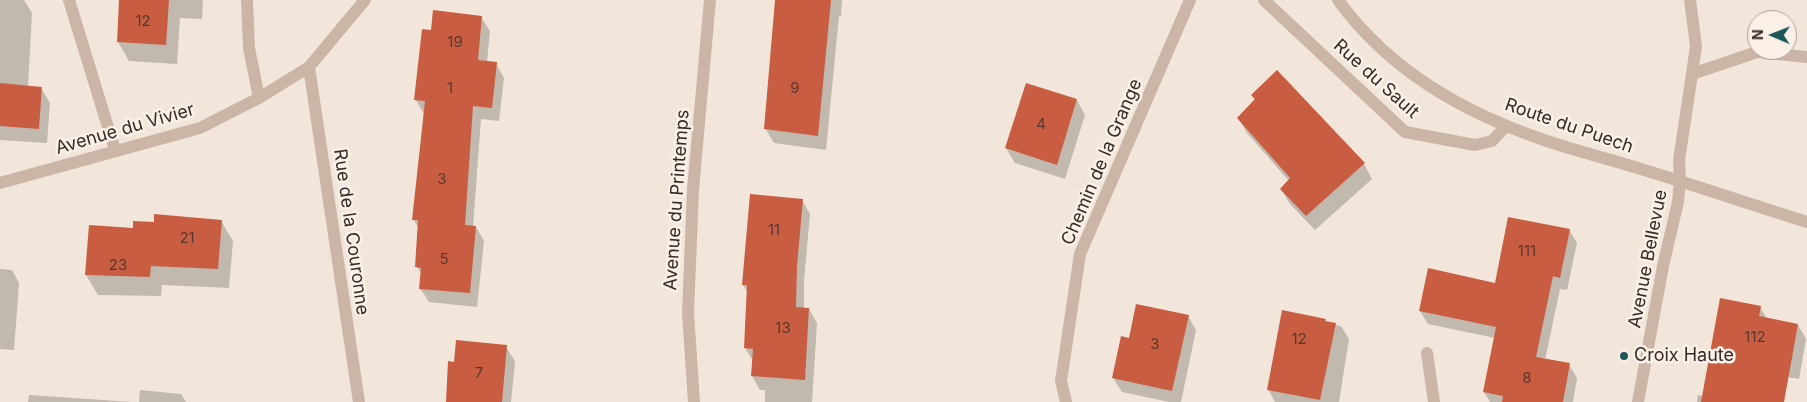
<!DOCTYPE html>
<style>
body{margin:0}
#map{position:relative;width:1807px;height:402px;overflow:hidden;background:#f2e6da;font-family:Inter,sans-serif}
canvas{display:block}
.north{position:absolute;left:1747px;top:10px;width:50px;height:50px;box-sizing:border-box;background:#faf0e7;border:1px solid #aca19a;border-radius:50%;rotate:271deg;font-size:14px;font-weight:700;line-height:20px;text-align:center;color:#362b27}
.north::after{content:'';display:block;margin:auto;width:18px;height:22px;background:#1c5759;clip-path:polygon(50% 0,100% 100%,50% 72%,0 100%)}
</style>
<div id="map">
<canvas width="1807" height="402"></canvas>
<div class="north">N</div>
</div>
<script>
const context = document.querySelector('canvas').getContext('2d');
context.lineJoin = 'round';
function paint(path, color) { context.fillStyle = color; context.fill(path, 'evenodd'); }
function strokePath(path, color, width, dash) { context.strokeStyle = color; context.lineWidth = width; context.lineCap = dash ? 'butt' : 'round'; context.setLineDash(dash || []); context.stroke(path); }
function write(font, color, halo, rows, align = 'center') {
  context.font = font + ' Inter,sans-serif'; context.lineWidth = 5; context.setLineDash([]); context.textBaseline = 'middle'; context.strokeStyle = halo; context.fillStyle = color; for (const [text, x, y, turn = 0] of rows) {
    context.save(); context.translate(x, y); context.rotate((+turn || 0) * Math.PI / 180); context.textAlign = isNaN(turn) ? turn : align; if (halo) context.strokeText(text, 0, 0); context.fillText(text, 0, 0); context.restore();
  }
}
paint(new Path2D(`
 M0,0H24L32,13L28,87L41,88L50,103L47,143L0,140Z
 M121,0H203L202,19L180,18L177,64L129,61L118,42Z
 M778,0H842L841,16H839L826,150L774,143L765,128Z
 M481,17L490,31L487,62L496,64L504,78L499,121L481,119L473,227H476L484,241L477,307L429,302L420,288L422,275L417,267L419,229L413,219L424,114L416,100L432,31Z
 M1252,95L1364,164L1372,179L1315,230L1290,204L1281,189L1289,181L1247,133L1238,118L1255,100Z
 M1077,100L1085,115L1065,179L1015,163L1006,148Z
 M802,200L810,214L804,281V309H809L817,323L812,402H765V390H760L752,376L753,361L745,348L748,293L743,285Z
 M221,221L233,241L229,288L162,285L161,296L98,295L86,275L134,229L155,223Z
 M1569,230L1577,243L1567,290L1560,289L1545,360L1569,365L1577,378L1573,402H1490L1484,392L1495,338L1428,324L1420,311L1496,284Z
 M0,269L12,270L19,283L14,350L0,349Z
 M1760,307L1767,319L1798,325L1806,339L1799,379L1769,374L1763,402H1697L1698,395L1703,396Z
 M1188,316L1196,330L1181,402H1169L1122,392L1113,378L1130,340Z
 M1325,320L1327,323L1341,326L1349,339L1339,402H1275L1268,389Z
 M506,347L515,361L511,402H447L455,363Z
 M140,390L181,394L186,402H139Z
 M29,395L132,402H28Z`), '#0003');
paint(new Path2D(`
 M119,0H169L166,45L117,42Z
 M775,0H831L818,136L764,129Z
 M433,10L482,16L478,60L497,62L492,108L473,106L465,225L476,226L470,293L419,289L421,268L415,267L418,220H412L425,101L414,100L422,29L431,30Z
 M1277,70L1365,163L1306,216L1280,189L1290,178L1237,118L1255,99L1251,95Z
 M0,83L42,87L39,129L0,126Z
 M1026,83L1077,99L1057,165L1005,148Z
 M750,194L803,199L797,266L796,307L809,308L805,380L751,376L753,349L744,348L747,285H742Z
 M154,214L222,220L218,269L151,266L150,277L85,275L89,225L133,228V221L154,222Z
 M1508,217L1570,229L1560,278L1553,276L1536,357L1570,363L1563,402H1502L1503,396L1483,392L1496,327L1419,311L1428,268L1495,283Z
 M1720,298L1761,306L1759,316L1798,324L1784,402H1701Z
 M1136,304L1189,315L1172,391L1112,378L1121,336L1129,338Z
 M1282,310L1326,319L1325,321L1336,323L1320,400L1267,390Z
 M456,340L507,345L502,402H446L448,361L454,362Z`), '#c95d41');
strokePath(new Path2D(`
 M69,0L115,150
 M247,0L249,48L259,98
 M1264,0L1405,132L1475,145L1492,141L1506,126
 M1338,0C1389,70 1462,112 1544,140C1576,151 1609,159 1641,169C1697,186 1752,205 1807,222
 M1690,0L1696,46L1692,74
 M309,67L359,402
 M0,183L200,128L259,98L309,67L365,0
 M1427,353L1434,402
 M694,402L688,313L693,190L710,0
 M1066,402L1061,381L1080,254L1190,0
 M1638,402L1663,266L1678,202L1680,181L1679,160L1692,74L1757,52L1807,57`), '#cbb5a6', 12);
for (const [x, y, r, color] of [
 [1624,356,5,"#1c5759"]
]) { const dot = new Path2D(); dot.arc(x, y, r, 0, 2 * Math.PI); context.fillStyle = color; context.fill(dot); strokePath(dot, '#faf0e7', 2); }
write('15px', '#5b382e', null, [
 ["12",143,21],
 ["19",455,42],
 ["1",450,88],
 ["9",795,88],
 ["4",1041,124],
 ["3",442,179],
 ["11",774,230],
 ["21",187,238],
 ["111",1527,251],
 ["5",444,259],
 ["23",118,265],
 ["13",783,328],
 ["112",1755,337],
 ["12",1299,339],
 ["3",1155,344],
 ["7",479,373],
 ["8",1527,378]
]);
write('18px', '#362b27', '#faf0e7', [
 ["Rue du Sault",1376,79,42],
 ["Route du Puech",1569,126,19],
 ["Avenue du Vivier",125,129,-16],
 ["Chemin de la Grange",1102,162,-67],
 ["Avenue du Printemps",677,200,-86],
 ["Rue de la Couronne",351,232,82],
 ["Avenue Bellevue",1648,259,-79]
]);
write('18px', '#362b27', '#faf0e7', [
 ["Croix Haute",1634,356]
], 'left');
</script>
